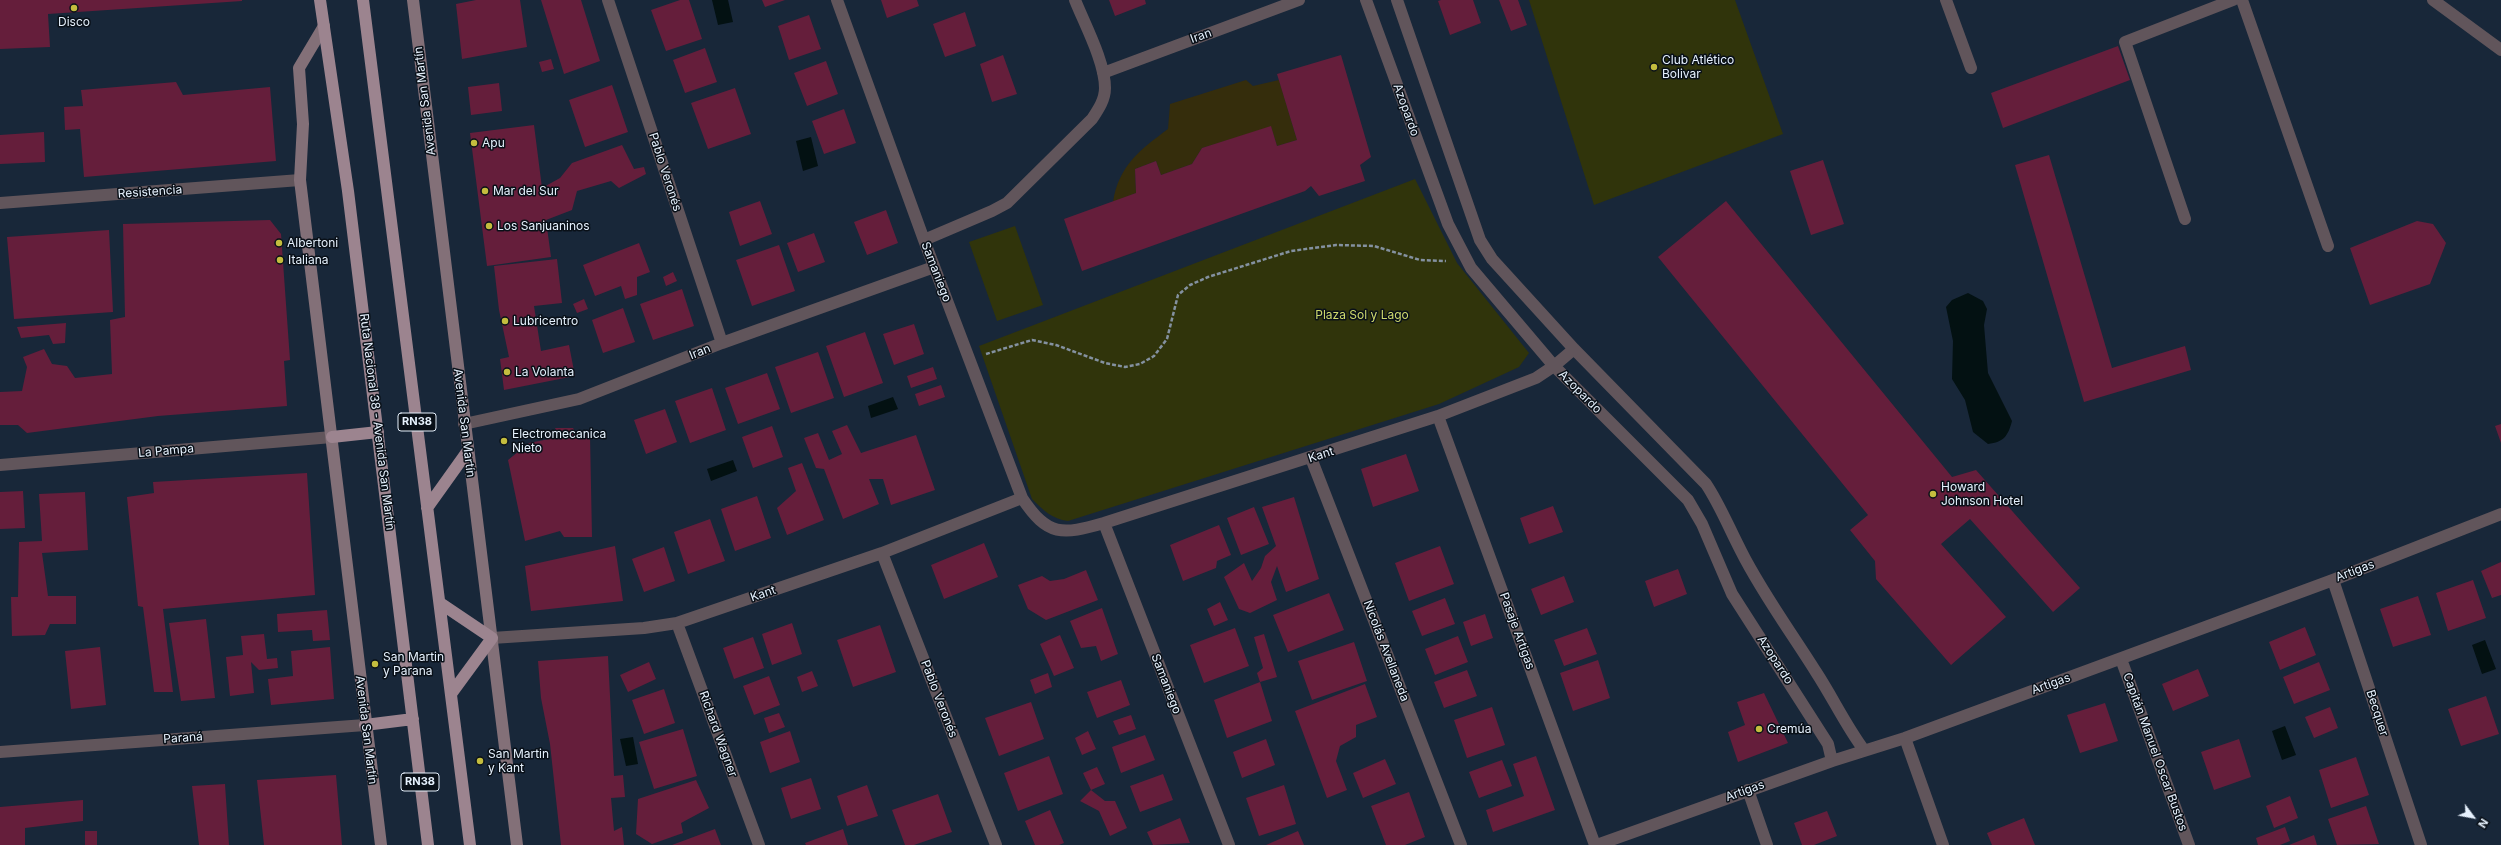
<!DOCTYPE html>
<meta charset="utf-8">
<style>
body{margin:0}
#map{position:relative;width:2501px;height:845px;overflow:hidden;background:#182739;font-family:Inter,sans-serif}
canvas{display:block}
.north{position:absolute;left:2453px;top:797px;width:40px;height:40px;-webkit-text-stroke:3px #091018;paint-order:stroke;rotate:122deg;font-size:11px;font-weight:700;line-height:16px;text-align:center;color:#e6f1fd}
.north::after{content:'';display:block;margin:auto;width:14px;height:18px;background:#e6f1fd;clip-path:polygon(50% 0,100% 100%,50% 72%,0 100%)}
</style>
<div id="map">
<canvas width="2501" height="845"></canvas>
<div class="north">N</div>
</div>
<script>
const context = document.querySelector('canvas').getContext('2d');
context.lineJoin = 'round';
function paint(path, color) { context.fillStyle = color; context.fill(path, 'evenodd'); }
function strokePath(path, color, width, dash) { context.strokeStyle = color; context.lineWidth = width; context.lineCap = dash ? 'butt' : 'round'; context.setLineDash(dash || []); context.stroke(path); }
function write(font, color, halo, rows, align = 'center') {
  context.font = font + ' Inter,sans-serif'; context.lineWidth = 3; context.setLineDash([]); context.textBaseline = 'middle'; context.strokeStyle = halo; context.fillStyle = color; for (const [text, x, y, turn = 0] of rows) {
    context.save(); context.translate(x, y); context.rotate((+turn || 0) * Math.PI / 180); context.textAlign = isNaN(turn) ? turn : align; if (halo) context.strokeText(text, 0, 0); context.fillText(text, 0, 0); context.restore();
  }
}
paint(new Path2D(`
 M1529,0H1735L1783,134L1594,205Z
 M1415,179L1457,263L1529,353L1519,367L1439,404L1068,521C1052,519 1043,510 1032,499L979,346Z
 M1015,226L1043,305L997,321L969,242Z`), '#30340b');
paint(new Path2D(`
 M1246,80L1253,86L1279,80L1297,140L1277,146L1271,127L1202,148L1192,164L1161,175L1156,161L1135,169L1136,193L1113,202C1119,165 1140,150 1168,129L1170,104Z`), '#352d0c');
paint(new Path2D(`
 M712,0H728L733,22L718,25Z
 M811,137L818,166L803,171L796,141Z
 M1968,293L1983,301L1987,309L1984,325L1988,373L2012,421C2008,436 2004,442 1988,444L1973,432L1965,400L1952,379L1953,341L1946,307L1952,300Z
 M893,397L898,409L871,418L868,406Z
 M733,460L737,471L711,481L707,469Z
 M2485,640L2496,669L2482,674L2472,645Z
 M2285,726L2296,755L2282,760L2272,731Z
 M633,737L638,764L626,766L620,739Z`), '#031112');
paint(new Path2D(`
 M0,0H242V1L48,14L50,47L0,49Z
 M476,0H520L527,47L462,59L456,4Z
 M541,0H581L600,61L564,74Z
 M680,0H689L702,39L666,51L651,10Z
 M762,0H785L765,7Z
 M881,0H917L919,6L887,18Z
 M1109,0H1145L1146,4L1115,16Z
 M1441,0H1473L1481,23L1450,35L1438,1Z
 M1499,0H1518L1527,25L1511,31Z
 M965,12L976,46L945,57L933,24Z
 M809,15L821,49L789,60L778,26Z
 M2118,46L2130,80L2003,128L1991,93Z
 M705,48L717,82L685,93L673,60Z
 M1003,55L1017,94L992,102L980,64Z
 M1341,55L1371,157L1360,165L1365,181L1319,196L1311,186L1305,191L1082,271L1064,219L1136,193L1135,169L1156,161L1161,175L1192,164L1202,148L1271,126L1277,146L1297,140L1277,74Z
 M551,59L554,69L542,72L539,62Z
 M826,61L838,94L807,106L794,73Z
 M176,82L183,95L270,87L276,161L84,177L80,129L65,130L64,107L83,106L81,90Z
 M499,83L502,111L471,115L468,87Z
 M612,85L628,132L585,147L569,100Z
 M735,88L751,134L708,149L691,103Z
 M844,109L856,143L824,154L812,121Z
 M534,125L542,188L560,178L572,163L622,145L634,169L644,167L646,174L619,188L611,181L577,191L572,210L546,220L551,257L487,266L470,133Z
 M44,132L45,162L0,164V135Z
 M2049,155L2112,368L2185,346L2191,370L2084,402L2015,165Z
 M1823,160L1844,224L1811,235L1790,171Z
 M760,201L772,234L740,246L729,212Z
 M1726,201L1952,477L1976,470L2080,588L2053,612L1970,519L1941,544L2006,617L1951,665L1876,579L1875,561L1850,530L1868,515L1658,257Z
 M886,210L898,243L867,255L854,222Z
 M270,220L281,234L290,360L284,361L287,406L158,416L27,433L18,425H0V392L22,391L27,367L23,357L44,349L52,364L67,366L75,378L112,374L110,320L125,317L123,224Z
 M2417,221L2433,224L2446,243L2430,284L2370,305L2350,248Z
 M109,230L113,312L14,319L7,237Z
 M814,233L825,262L798,272L787,243Z
 M639,243L650,272L637,277V295L625,299L621,286L595,296L583,265Z
 M779,245L795,291L752,306L736,260Z
 M557,259L562,303L534,306L541,351L569,345L575,376L504,390L500,359L509,357L499,310L494,266Z
 M673,272L677,281L666,286L663,277Z
 M682,289L694,326L653,340L640,304Z
 M584,299L588,309L577,313L573,304Z
 M623,308L635,342L603,353L592,320Z
 M66,323L65,343L53,344L49,335L21,338L17,327Z
 M914,324L924,354L894,365L883,334Z
 M865,332L883,383L844,397L826,346Z
 M818,352L834,398L791,413L775,367Z
 M933,367L937,379L911,388L907,376Z
 M767,373L780,409L738,424L725,388Z
 M941,385L945,397L919,406L915,394Z
 M712,388L726,430L690,443L675,401Z
 M665,409L677,442L646,454L634,420Z
 M2501,424V443L2495,426Z
 M847,425L861,453L916,435L935,490L891,505L883,479H869L879,504L843,519L824,469L816,468L804,438L818,433L829,460L842,454L832,431Z
 M772,426L783,457L753,468L742,437Z
 M555,428H573L578,436L590,435L592,537H564L560,531L525,541L508,460L529,443L559,437Z
 M1406,454L1419,491L1373,507L1361,469Z
 M802,463L824,520L787,535L777,508L796,491L788,468Z
 M307,473L315,595L163,609L173,692H154L143,607L138,606L127,497L154,493L153,482Z
 M23,491L25,528L0,529V492Z
 M85,492L88,550L42,553L48,596H76V624H50L45,635L12,636L11,597H18L19,542L42,541L39,494Z
 M757,496L771,538L735,551L721,509Z
 M1294,497L1319,579L1286,592L1277,566L1271,582L1277,600L1250,613L1239,609L1224,577L1244,563L1252,581L1261,568L1265,556L1276,546L1262,507Z
 M1553,506L1563,532L1529,544L1520,518Z
 M1254,507L1269,544L1241,555L1227,518Z
 M710,519L725,561L688,574L674,532Z
 M1219,525L1231,555L1217,561L1216,568L1183,581L1170,545Z
 M984,543L998,577L944,599L931,565Z
 M615,546L623,601L531,611L525,566Z
 M1440,546L1454,584L1409,601L1395,563Z
 M664,547L675,581L644,592L632,559Z
 M2501,562V595L2492,598L2481,571Z
 M1678,569L1687,594L1654,607L1645,581Z
 M1086,570L1098,600L1046,620L1028,609L1018,585L1042,576L1050,581L1064,579Z
 M1564,576L1574,602L1541,615L1531,589Z
 M2473,580L2486,618L2448,631L2436,593Z
 M1329,593L1344,630L1288,652L1273,615Z
 M2418,596L2431,635L2393,647L2380,609Z
 M1445,598L1455,624L1422,636L1412,611Z
 M1220,602L1228,620L1214,626L1207,609Z
 M1102,608L1118,654L1101,661L1096,646L1081,648L1070,621Z
 M327,610L330,640L313,641L312,630L278,632L277,614Z
 M1485,614L1493,638L1471,646L1463,622Z
 M206,619L215,698L181,701L169,623Z
 M792,623L802,654L772,665L762,634Z
 M880,625L896,672L853,687L837,640Z
 M2305,627L2316,655L2280,670L2269,642Z
 M1235,628L1249,666L1204,683L1190,645Z
 M1587,628L1597,654L1564,666L1554,640Z
 M264,634L267,659L277,658L278,668L259,670L251,662L254,693L230,696L226,657L243,655L241,636Z
 M1264,634L1277,677L1260,682L1257,673L1263,668L1254,637Z
 M1060,635L1074,668L1054,676L1040,644Z
 M1458,636L1468,662L1435,675L1425,649Z
 M753,637L764,668L734,679L723,648Z
 M1354,642L1367,681L1312,700L1298,661Z
 M100,647L106,705L71,709L65,651Z
 M330,647L334,699L271,705L268,679L293,676L291,651Z
 M608,656L614,776L623,775L625,797L611,798L614,831L622,827L624,845H561L550,744L541,698L538,661Z
 M1598,660L1610,698L1573,711L1560,673Z
 M649,662L656,679L628,692L620,675Z
 M2319,662L2330,690L2294,704L2283,677Z
 M2198,669L2209,696L2173,711L2162,684Z
 M1467,670L1477,696L1444,708L1434,682Z
 M812,671L818,686L802,692L797,677Z
 M1048,673L1052,687L1035,694L1030,680Z
 M769,676L780,705L754,715L743,686Z
 M1121,680L1130,705L1097,718L1087,692Z
 M1260,682L1272,721L1227,738L1214,700Z
 M1365,684L1377,717L1356,725V737L1340,746L1336,761L1347,790L1327,798L1295,711Z
 M664,689L675,723L644,734L632,700Z
 M1764,693L1788,743L1738,762L1728,732L1745,725L1737,702Z
 M2486,696L2499,734L2461,746L2448,709Z
 M1031,702L1044,739L999,756L985,718Z
 M2105,703L2118,741L2080,753L2067,715Z
 M1492,707L1505,745L1467,758L1454,720Z
 M2330,707L2338,728L2314,738L2305,717Z
 M779,713L785,727L769,733L764,718Z
 M1131,715L1136,729L1119,735L1113,721Z
 M683,729L697,776L654,789L639,742Z
 M790,731L800,762L770,773L760,742Z
 M1088,731L1096,749L1082,755L1075,738Z
 M1145,735L1155,760L1121,773L1112,747Z
 M1266,739L1275,765L1242,778L1233,752Z
 M2239,739L2251,777L2214,790L2201,752Z
 M1049,756L1063,794L1018,811L1004,773Z
 M1536,756L1555,810L1493,832L1486,810L1524,796L1513,764Z
 M2356,757L2369,795L2331,808L2319,770Z
 M1385,759L1396,784L1363,798L1353,773Z
 M1502,760L1512,786L1479,798L1469,772Z
 M1097,767L1105,784L1091,790L1083,773Z
 M1163,774L1173,800L1140,812L1130,786Z
 M336,775L342,845H264L257,780Z
 M811,778L821,809L791,819L781,788Z
 M696,780L709,808L681,823L683,833L652,844L636,834L638,799Z
 M225,784L229,845H199L192,786Z
 M867,785L878,816L847,826L837,796Z
 M1284,785L1296,824L1259,836L1246,798Z
 M1091,790L1105,801H1115L1127,828L1110,836L1099,811L1080,801Z
 M1409,792L1425,837L1405,845H1386L1371,806Z
 M938,794L952,832L914,845H905L892,810Z
 M2290,796L2298,818L2274,828L2266,806Z
 M83,800V821L25,828V845H0V807Z
 M2366,806L2379,844L2337,845L2328,819Z
 M1050,810L1064,843L1059,845H1035L1025,821Z
 M1827,811L1837,836L1814,845H1802L1794,823Z
 M1180,818L1190,843L1153,845L1147,832Z
 M2024,818L2035,845H1992L1987,833Z
 M2285,827L2290,841L2280,845H2258L2256,838Z
 M715,829L721,845H672Z
 M843,829L848,845H806L805,843Z
 M85,831H97V845H85Z
 M1298,831L1304,845H1266Z
 M2314,835L2317,845H2289Z`), '#651e3b');
strokePath(new Path2D(`
 M986,354L1032,340L1056,345L1105,363L1125,367L1140,364L1154,356L1167,339L1178,295L1190,285L1208,277L1291,251L1336,245L1374,246L1420,260L1446,261`), '#8491a0', 2.5, [4, 2]);
strokePath(new Path2D(`
 M608,0L722,343
 M837,0L924,240L1022,498C1048,537 1062,535 1104,523L1438,416L1536,378L1554,366L1574,349
 M1366,0L1448,224L1471,268L1554,366L1688,500L1702,524L1732,594L1828,744L1832,761
 M1397,0L1480,240L1492,259L1574,349L1706,484C1720,505 1729,528 1741,551C1762,593 1791,632 1816,672C1833,698 1846,726 1864,750
 M1946,0L1971,68
 M2242,0L2328,246
 M2433,0L2501,50
 M1103,73L1299,0
 M0,203L300,180
 M2185,219L2125,42L2233,0
 M924,240L992,211L1007,203L1092,119C1098,110 1105,100 1105,88C1105,62 1085,25 1075,0
 M1438,416L1595,845
 M464,424L579,399L722,343L934,267
 M1311,458L1461,845
 M0,465L332,437
 M1104,523L1229,845
 M882,553L996,845
 M2333,580L2421,845
 M677,623L759,845
 M492,638L644,628L677,623L882,553L1022,498
 M2121,659L2189,845
 M1905,738L1943,845
 M0,752L365,725
 M1748,790L1767,845
 M1597,845L1832,761L1905,738L2333,580L2501,514`), '#61555b', 12);
strokePath(new Path2D(`
 M413,0L517,845
 M324,26L299,68L303,124L300,180L381,845`), '#837078', 12);
strokePath(new Path2D(`
 M320,0L348,191L428,845
 M363,0L470,845
 M332,437L378,432
 M427,508L467,452
 M440,603L492,638L451,694
 M365,725L413,719`), '#9c848f', 12);
for (const [x, y, r, color] of [
 [74,8,4,"#c4bd3e"],
 [1654,67,4,"#c4bd3e"],
 [474,143,4,"#c4bd3e"],
 [485,191,4,"#c4bd3e"],
 [489,226,4,"#c4bd3e"],
 [279,243,4,"#c4bd3e"],
 [280,260,4,"#c4bd3e"],
 [505,321,4,"#c4bd3e"],
 [507,372,4,"#c4bd3e"],
 [504,441,4,"#c4bd3e"],
 [1933,494,4,"#c4bd3e"],
 [375,664,4,"#c4bd3e"],
 [1759,729,4,"#c4bd3e"],
 [480,761,4,"#c4bd3e"]
]) { const dot = new Path2D(); dot.arc(x, y, r, 0, 2 * Math.PI); context.fillStyle = color; context.fill(dot); strokePath(dot, '#091018', 1.5); }
for (const [x, y, w] of [
 [417,422,38],
 [420,782,38]
]) { const box = new Path2D(); box.roundRect(x - w / 2, y - 9, w, 18, 3); context.fillStyle = '#091018'; context.fill(box); strokePath(box, '#e6f1fd', 1); }
write('bold 11px', '#e6f1fd', null, [
 ["RN38",417,422],
 ["RN38",420,782]
]);
write('12px', '#e6f1fd', '#091018', [
 ["Disco",74,22,"center"],
 ["Club Atlético",1662,60],
 ["Bolivar",1662,74],
 ["Apu",482,143],
 ["Mar del Sur",493,191],
 ["Los Sanjuaninos",497,226],
 ["Albertoni",287,243],
 ["Italiana",288,260],
 ["Lubricentro",513,321],
 ["La Volanta",515,372],
 ["Electromecanica",512,434],
 ["Nieto",512,448],
 ["Howard",1941,487],
 ["Johnson Hotel",1941,501],
 ["San Martin",383,657],
 ["y Parana",383,671],
 ["Cremúa",1767,729],
 ["San Martin",488,754],
 ["y Kant",488,768]
], 'left');
write('12px', '#e6f1fd', '#091018', [
 ["Iran",1201,36,-20],
 ["Avenida San Martín",425,101,-97],
 ["Azopardo",1406,110,70],
 ["Pablo Veronés",665,172,72],
 ["Resistencia",150,192,-4],
 ["Samaniego",936,272,69],
 ["Iran",700,352,-22],
 ["Azopardo",1580,392,45],
 ["Ruta Nacional 38 - Avenida San Martín",377,422,83],
 ["Avenida San Martín",464,423,83],
 ["La Pampa",166,451,-5],
 ["Kant",1321,455,-18],
 ["Artigas",2355,571,-21],
 ["Kant",763,594,-19],
 ["Pasaje Artigas",1517,631,70],
 ["Nicolás Avellaneda",1386,651,69],
 ["Azopardo",1775,660,57],
 ["Samaniego",1166,684,69],
 ["Artigas",2051,684,-20],
 ["Pablo Veronés",939,699,69],
 ["Becquer",2377,713,72],
 ["Avenida San Martín",366,730,83],
 ["Richard Wagner",718,734,70],
 ["Paraná",183,738,-4],
 ["Capitán Manuel Oscar Bustos",2155,752,70],
 ["Artigas",1745,791,-20]
]);
write('12px', '#cfda6d', '#091018', [
 ["Plaza Sol y Lago",1362,315]
]);
</script>
